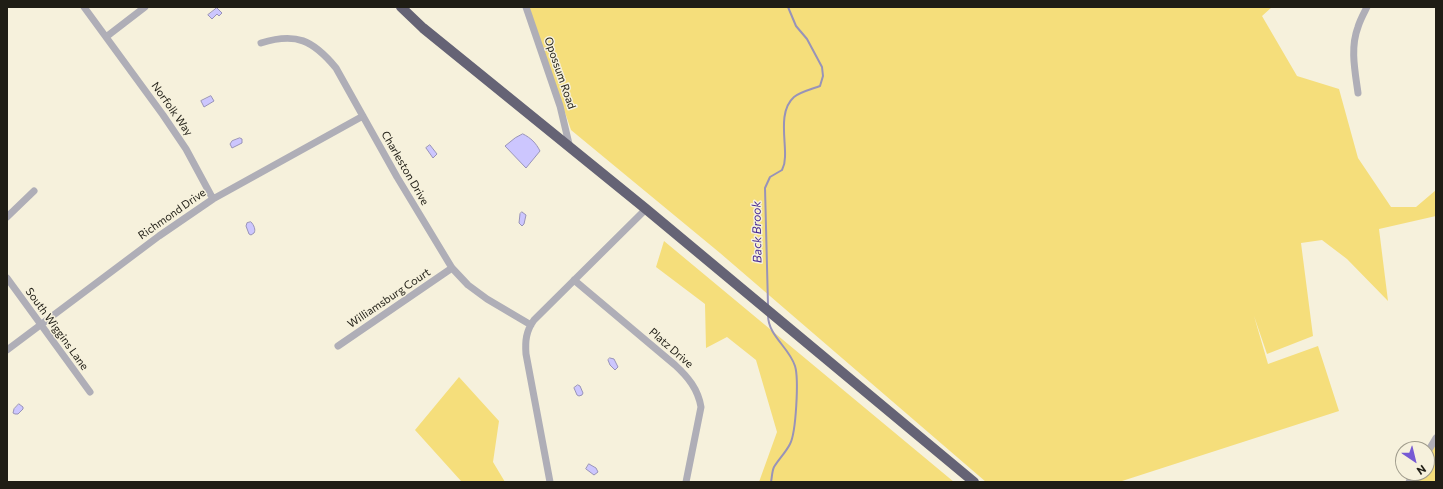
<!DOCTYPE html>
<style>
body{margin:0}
#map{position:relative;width:1443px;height:489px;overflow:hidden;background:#f6f1dc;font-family:Commissioner,sans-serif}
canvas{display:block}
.frame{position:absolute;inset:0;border:8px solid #1f1d15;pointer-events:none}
.north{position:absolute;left:1395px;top:441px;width:40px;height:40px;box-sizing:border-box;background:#f6f1dc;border:1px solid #a09c8c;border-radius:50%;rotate:145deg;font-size:11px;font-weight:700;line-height:16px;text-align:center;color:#1f1d15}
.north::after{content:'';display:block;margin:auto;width:14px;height:18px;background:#765ad4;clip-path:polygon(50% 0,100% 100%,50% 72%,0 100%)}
</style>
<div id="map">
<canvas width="1443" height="489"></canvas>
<div class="frame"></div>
<div class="north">N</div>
</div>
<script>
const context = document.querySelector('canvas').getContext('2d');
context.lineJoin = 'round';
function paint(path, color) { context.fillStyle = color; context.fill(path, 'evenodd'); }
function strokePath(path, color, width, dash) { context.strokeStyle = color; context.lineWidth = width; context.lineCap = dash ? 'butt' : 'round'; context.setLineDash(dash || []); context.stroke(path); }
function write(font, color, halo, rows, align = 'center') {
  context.font = font + ' Commissioner,sans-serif'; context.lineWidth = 3; context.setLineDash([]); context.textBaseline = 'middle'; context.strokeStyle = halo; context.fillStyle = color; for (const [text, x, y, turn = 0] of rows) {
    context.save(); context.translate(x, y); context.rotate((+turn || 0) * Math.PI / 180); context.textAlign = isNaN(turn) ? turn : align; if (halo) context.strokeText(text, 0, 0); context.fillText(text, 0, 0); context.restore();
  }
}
paint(new Path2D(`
 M529,7H1272L1262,16L1297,76L1339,89L1358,158L1391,207H1416L1436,190V216L1379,229L1388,301L1347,259L1322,240L1301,243L1313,336L1267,354L1254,316L1268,364L1318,346L1339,411L1119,482H986L720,253L571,130Z
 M664,241L954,482H759L777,432L756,360L727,337L706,348L705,304L656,267Z
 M459,377L499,421L493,462L505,482H464L461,481L415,430Z
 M1436,433V482H1406L1411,473H1427L1426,449Z`), '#f5de7b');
const water = new Path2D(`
 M217,8L222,13L219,16L217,14L212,19L208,15Z
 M211,96L214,101L204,107L201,101Z
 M523,134C531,138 536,143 540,151L526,168L505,146L515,138Z
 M240,138L242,139V143L232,148L230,144L232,141Z
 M430,145L437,154L433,158L426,148Z
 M522,212L526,215L524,224L522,226L519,223L520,214Z
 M251,222C254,225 256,230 254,233L251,235L249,234L246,226L247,223Z
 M610,358L614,359L618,367L615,370L610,365L608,360Z
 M578,385L580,386L583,393L582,395L579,396L577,395L574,388Z
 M19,404L23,407V409L18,414H15L13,413L14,409Z
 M589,464L596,468L598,472L594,475L586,469Z`);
paint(water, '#ccc6fe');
strokePath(water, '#9893b8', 1);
strokePath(new Path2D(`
 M768,305L765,188L770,177L782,170C784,166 785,161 785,157C786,140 778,111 794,97C800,92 812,89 820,86L823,76L822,67L807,39L796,26L788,7
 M768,315C768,336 789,347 795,366C799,379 796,433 790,444C786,452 779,459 774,467C772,471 772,477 771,482`), '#9893b8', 2);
strokePath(new Path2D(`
 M84,7L163,115L186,149L213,199
 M526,7L560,106L570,148
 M106,37L145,7
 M261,43C296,32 313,40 336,68L397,177L452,268L468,285L487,299L531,325
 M1358,93C1355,71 1350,48 1358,27C1360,20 1364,13 1367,7
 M7,217L34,191
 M7,278L90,392
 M574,280L675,365C688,377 698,389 701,407L686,482
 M338,346L452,268
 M7,350L159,236L213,199L363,116
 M1427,453L1436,438
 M550,482L526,354C525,341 526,331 534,320L646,209
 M1409,482L1415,473`), '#afaeb7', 7);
strokePath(new Path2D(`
 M401,7L423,28L646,209L974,482`), '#656375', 10);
write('11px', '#1f1d15', '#f6f1dc', [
 ["Opossum Road",560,73,71],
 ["Norfolk Way",172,109,55],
 ["Charleston Drive",405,168,60],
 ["Richmond Drive",172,214,-35],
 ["Williamsburg Court",389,298,-34],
 ["South Wiggins Lane",57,329,54],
 ["Platz Drive",671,348,41]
]);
write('italic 12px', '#492c94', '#f6f1dc', [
 ["Back Brook",757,232,-91]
]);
</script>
